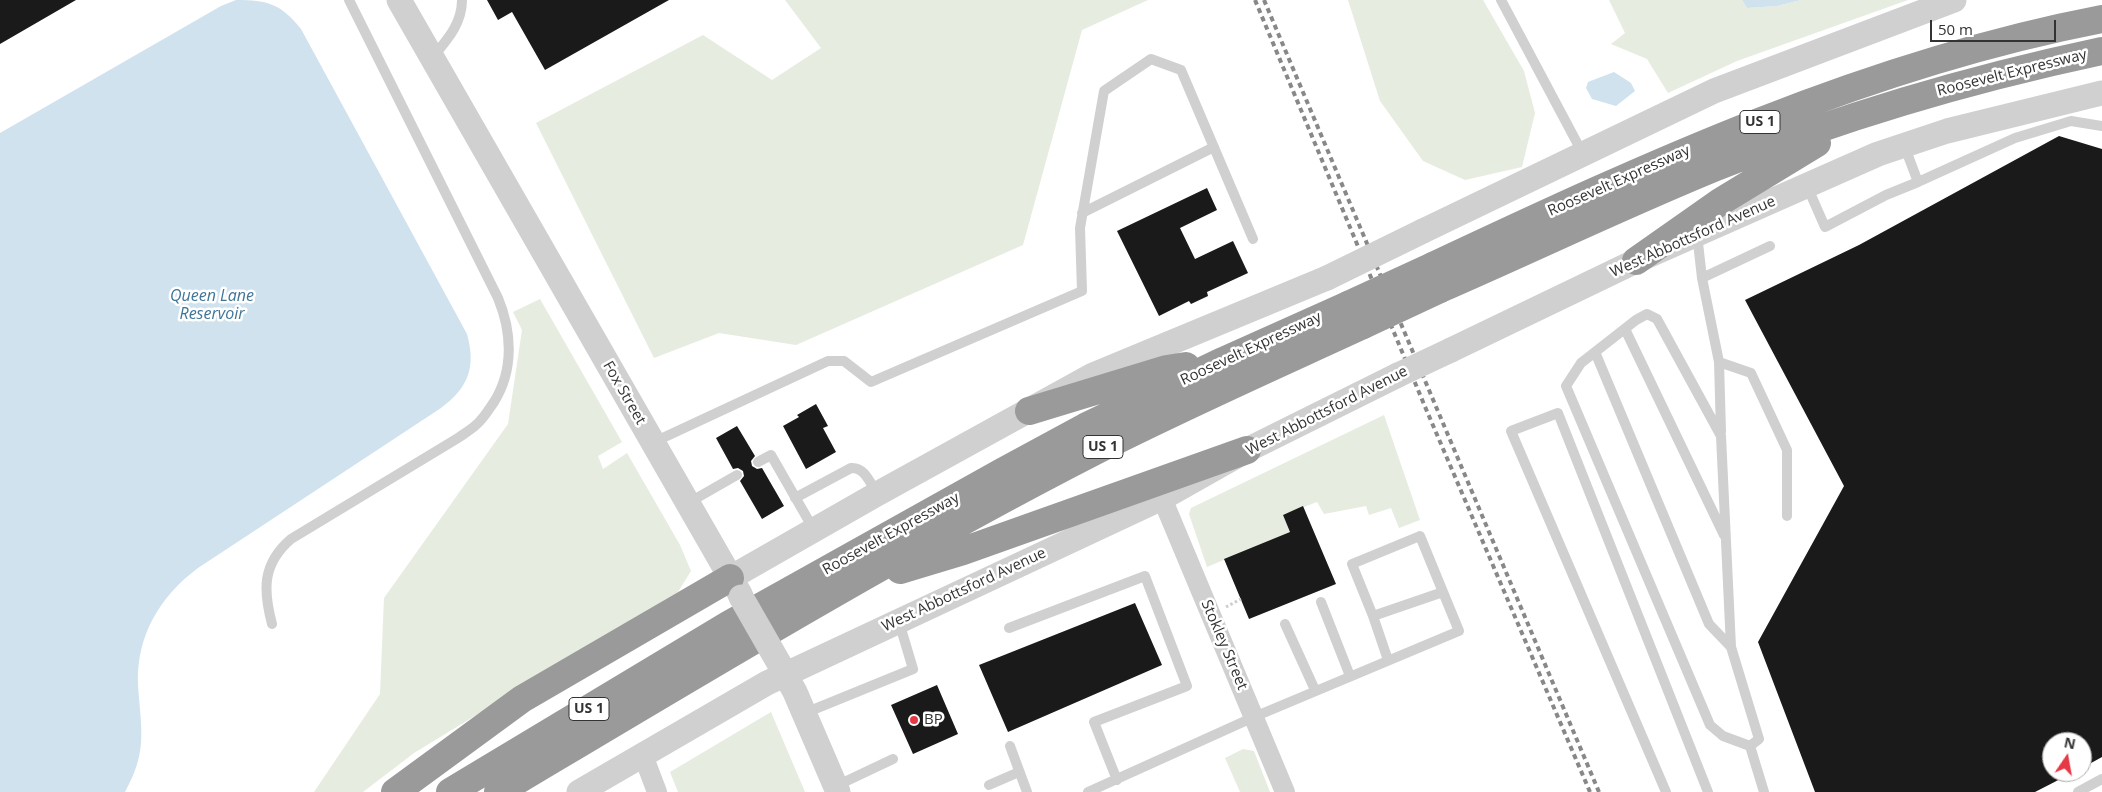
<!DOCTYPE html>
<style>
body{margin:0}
#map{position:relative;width:2102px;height:792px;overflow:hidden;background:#fff;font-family:"Open Sans",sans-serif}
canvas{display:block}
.north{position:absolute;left:2042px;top:732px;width:50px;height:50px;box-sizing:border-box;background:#fff;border:1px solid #adadad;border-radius:50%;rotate:12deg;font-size:14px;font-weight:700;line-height:20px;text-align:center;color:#333}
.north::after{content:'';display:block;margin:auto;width:18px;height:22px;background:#e63946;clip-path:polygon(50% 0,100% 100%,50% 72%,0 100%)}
.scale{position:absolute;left:1930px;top:20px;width:126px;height:22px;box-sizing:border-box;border:2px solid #333;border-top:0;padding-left:6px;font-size:15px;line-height:18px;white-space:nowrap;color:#333;-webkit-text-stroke:4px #fff;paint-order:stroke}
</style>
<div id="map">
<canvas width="2102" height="792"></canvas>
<div class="north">N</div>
<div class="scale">50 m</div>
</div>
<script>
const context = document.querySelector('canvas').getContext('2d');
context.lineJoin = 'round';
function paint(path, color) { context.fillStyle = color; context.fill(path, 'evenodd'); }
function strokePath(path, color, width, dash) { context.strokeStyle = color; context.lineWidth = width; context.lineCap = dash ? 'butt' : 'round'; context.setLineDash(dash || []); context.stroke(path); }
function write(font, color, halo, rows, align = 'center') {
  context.font = font + ' "Open Sans",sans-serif'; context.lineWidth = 5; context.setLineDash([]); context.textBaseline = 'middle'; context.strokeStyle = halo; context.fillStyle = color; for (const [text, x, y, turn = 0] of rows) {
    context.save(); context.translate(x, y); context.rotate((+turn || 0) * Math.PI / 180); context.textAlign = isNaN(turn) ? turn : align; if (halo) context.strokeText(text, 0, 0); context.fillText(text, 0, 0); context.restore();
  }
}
paint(new Path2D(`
 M785,0H1148L1082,30L1023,245L796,345L719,333L654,358L536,123L703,35L772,80L821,48Z
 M1348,0H1483L1524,71L1535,113L1522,167L1465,180L1423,161L1380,101Z
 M1609,0H1742L1747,8L1777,6L1801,0H1908L1737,61L1668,93L1647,59L1611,44L1625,33Z
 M540,299L622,442L598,456L603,469L627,453L680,545L691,571L678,592L414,753L363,792H314L380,694L384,598L508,424L522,330L513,312Z
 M1384,415L1420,520L1399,528L1391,508L1369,515L1366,506L1324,514L1317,502L1283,515L1290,532L1207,567L1189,514L1191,508Z
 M771,712L805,792H678L670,772Z
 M1243,749L1254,751L1270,792H1240L1225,758Z`), '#e6ecdf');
paint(new Path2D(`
 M236,0C268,0 281,4 301,29L467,334C476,367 469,387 441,408L198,568C160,596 136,636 138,685C141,730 148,750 125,792H0V133L221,6Z
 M1742,0H1801L1777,6L1747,8Z
 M1614,72L1631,83L1635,91L1616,106L1592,99L1586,88L1588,82Z`), '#cfe2ee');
paint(new Path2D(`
 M0,0H76L0,44Z
 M487,0H669L545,70L512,12L498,20Z
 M2059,136L2102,149V757L2082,768V742H2052V772H2074L2035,792H1815L1758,642L1844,486L1745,300L1859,245Z
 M1207,188L1217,210L1180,228L1195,259L1233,241L1248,273L1207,292L1208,296L1191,304L1189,301L1159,316L1117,231Z
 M816,404L828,426L823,428L836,452L806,469L783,426L799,417L797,415Z
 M737,426L755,456L751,461L752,466L757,469L762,468L784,506L762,519L740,481L744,476L743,471L738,468L733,469L716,438Z
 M1303,506L1336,584L1249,619L1224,559L1290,532L1283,515Z
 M1135,603L1162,665L1008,732L979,665Z
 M937,685L958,734L913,754L891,705Z`), '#1a1a1a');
strokePath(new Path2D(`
 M1226,607L1241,599`), '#cdcdcd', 3, [2.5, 2.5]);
strokePath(new Path2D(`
 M1501,0L1583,154
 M432,58C447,40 462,24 462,0
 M1918,182L2015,138L2071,121L2102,126
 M1807,186L1825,227L1886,195L1918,182L1904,145
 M1082,213L1214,147
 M1697,234L1702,278L1719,362L1721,432
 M1702,278L1770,246
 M1647,314L1657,319L1721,436L1731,647L1759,739L1750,746L1723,736L1710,725L1566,386L1581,363L1636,320Z
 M1625,329L1724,535
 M1595,352L1709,624L1731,647
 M1719,362L1751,373L1787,450V516
 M654,442L828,361H844L871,382L1082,291L1080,228L1104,91L1151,59L1181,70L1253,239
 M758,462L771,455L814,530
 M795,498L851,468C865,467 870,483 877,494
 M688,503L737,475
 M1321,602L1350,676
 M272,624C263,590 262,564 291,539L458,438C465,433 472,429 477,424C484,418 489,409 494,402C514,370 512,332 498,298L349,0
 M1285,624L1315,690
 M1009,628L1145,576L1187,686L1094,722L1117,780
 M1388,660L1373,616L1443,592
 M805,713L913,669L899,622
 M1010,746L1027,792
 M1750,746L1764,792
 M989,785L1019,772
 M836,786L893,759
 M1088,792L1254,717L1459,631L1420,536L1352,564L1373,616
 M1666,792L1511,431L1558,413L1708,792
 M2078,792L2102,779`), '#d0d0d0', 10);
strokePath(new Path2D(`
 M1162,498L1285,792
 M643,755L657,792`), '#d0d0d0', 20);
strokePath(new Path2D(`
 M399,0L740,594
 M1423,231L1714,91L1954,0
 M1451,350L1636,261L1878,154L1947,131L2102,93
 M730,578L877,494L1093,375L1327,278
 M780,665L795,692L838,792
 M579,792L767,683L1162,498L1247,450L1398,375`), '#d0d0d0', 25);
strokePath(new Path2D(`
 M1636,261L1720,202L1817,143
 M1433,266C1648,165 1867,64 2102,19
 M1440,289C1532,249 1623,205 1716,167C1841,117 1970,79 2102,51
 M1029,411L1167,369L1186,366
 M900,570L963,551L1247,450
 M395,792L522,699L730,578
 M450,792L728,625L1002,472L1085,427L1223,361L1348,305
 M498,792C696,674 894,554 1099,449C1186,405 1274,366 1363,325`), '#9a9a9a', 28);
strokePath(new Path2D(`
 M1255,0L1426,409L1590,792
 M1264,0L1599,792`), '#888', 4, [5, 4]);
strokePath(new Path2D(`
 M1327,278L1423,231
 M1398,375L1451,350
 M741,597L780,665`), '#d0d0d0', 25);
strokePath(new Path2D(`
 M1348,305L1433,266
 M1363,325L1440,289`), '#9a9a9a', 28);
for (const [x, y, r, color] of [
 [914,720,5,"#e63946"]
]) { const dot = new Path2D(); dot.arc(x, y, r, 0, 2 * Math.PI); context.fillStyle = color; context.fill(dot); strokePath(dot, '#fff', 2); }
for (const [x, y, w] of [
 [1760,122,40],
 [1103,447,40],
 [589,709,40]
]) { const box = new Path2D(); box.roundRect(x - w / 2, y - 11.5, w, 23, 4); context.fillStyle = '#fff'; context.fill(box); strokePath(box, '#333', 1); }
write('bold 14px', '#333', null, [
 ["US 1",1760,122],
 ["US 1",1103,447],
 ["US 1",589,709]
]);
write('15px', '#333', '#fff', [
 ["Roosevelt Expressway",2012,73,-14],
 ["Roosevelt Expressway",1619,181,-24],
 ["West Abbottsford Avenue",1693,237,-24],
 ["Roosevelt Expressway",1251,349,-25],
 ["Fox Street",624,393,60],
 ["West Abbottsford Avenue",1327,411,-27],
 ["Roosevelt Expressway",891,534,-29],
 ["West Abbottsford Avenue",964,590,-25],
 ["Stokley Street",1224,645,67]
]);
write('15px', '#333', '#fff', [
 ["BP",924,720]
], 'left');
write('italic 16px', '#3f7597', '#fff', [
 ["Queen Lane",212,296],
 ["Reservoir",212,314]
]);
</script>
